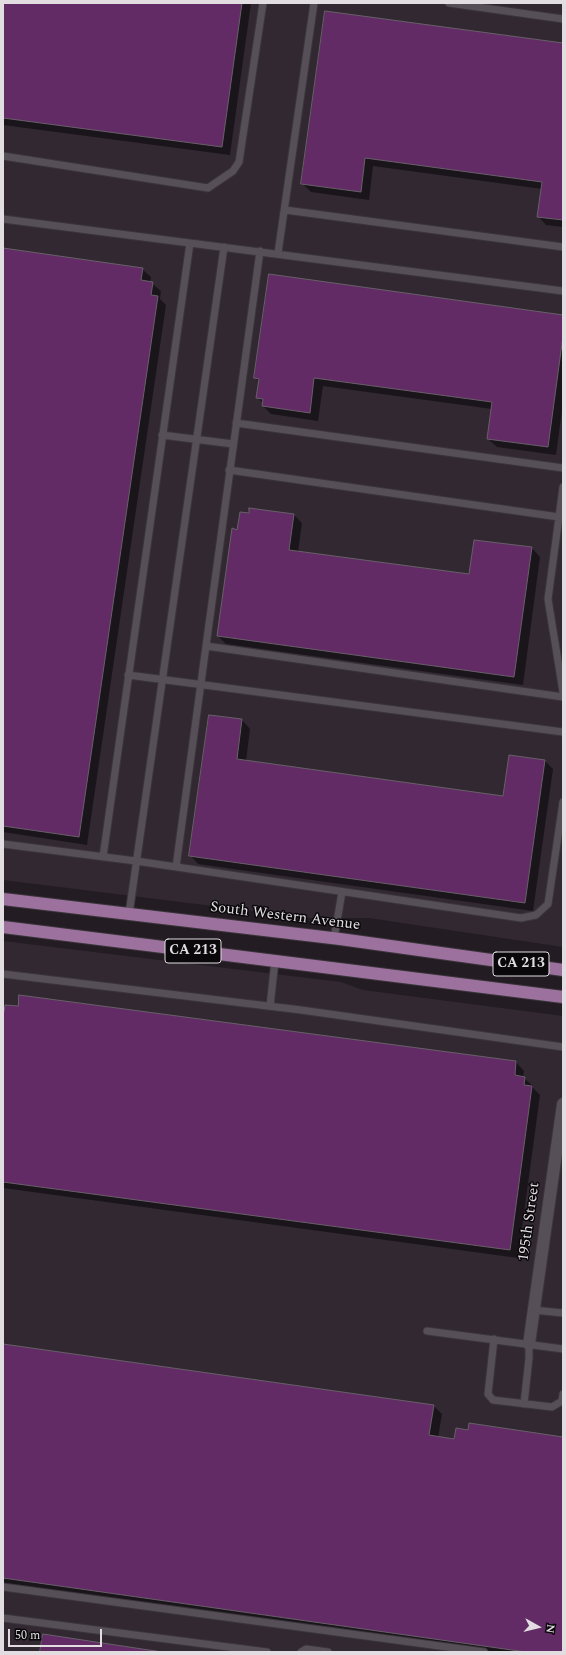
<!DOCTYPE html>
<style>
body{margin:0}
#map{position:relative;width:566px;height:1655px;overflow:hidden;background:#231c23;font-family:Spectral,serif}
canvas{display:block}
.frame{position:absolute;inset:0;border:4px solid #e1dde1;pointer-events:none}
.north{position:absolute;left:518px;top:1607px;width:40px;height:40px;-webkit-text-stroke:3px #0a080a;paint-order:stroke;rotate:98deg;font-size:11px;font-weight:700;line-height:16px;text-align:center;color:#e1dde1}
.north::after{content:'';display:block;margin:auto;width:14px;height:18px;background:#e1dde1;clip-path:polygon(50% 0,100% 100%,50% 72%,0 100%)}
.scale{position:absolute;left:8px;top:1629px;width:94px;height:18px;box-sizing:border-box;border:2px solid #e1dde1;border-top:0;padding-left:5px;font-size:12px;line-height:14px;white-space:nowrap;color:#e1dde1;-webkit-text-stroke:3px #0a080a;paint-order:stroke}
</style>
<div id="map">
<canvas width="566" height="1655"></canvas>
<div class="frame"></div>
<div class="north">N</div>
<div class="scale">50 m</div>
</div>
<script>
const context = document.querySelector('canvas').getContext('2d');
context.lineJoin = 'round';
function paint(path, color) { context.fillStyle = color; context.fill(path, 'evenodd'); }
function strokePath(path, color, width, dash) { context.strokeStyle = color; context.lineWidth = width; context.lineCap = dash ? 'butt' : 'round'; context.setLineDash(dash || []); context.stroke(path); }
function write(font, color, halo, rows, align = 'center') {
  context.font = font + ' Spectral,serif'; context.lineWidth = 3; context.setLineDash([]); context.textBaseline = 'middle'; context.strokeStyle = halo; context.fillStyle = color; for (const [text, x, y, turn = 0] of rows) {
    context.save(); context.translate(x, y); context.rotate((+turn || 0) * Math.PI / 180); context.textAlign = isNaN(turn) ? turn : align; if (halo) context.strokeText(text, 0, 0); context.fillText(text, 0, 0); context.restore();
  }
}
paint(new Path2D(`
 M3,3H563V947L369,918H310L3,880Z
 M3,941L341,982L363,990L563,1016V1652H3Z`), '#322832');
paint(new Path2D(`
 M3,3H251L230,155L3,125Z
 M563,44V227L546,225L538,216L542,189L373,166L369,200L311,192L302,183Z
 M3,249L142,269L151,277L150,282L161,291L160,299L166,305L87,845L3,832Z
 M563,316V403L556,455L497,447L488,439L492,409L323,386L318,421L271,414L263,406V403L257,397L259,382L255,378Z
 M293,514L302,523L298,552L470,576L532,548L540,557L523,685L226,644L218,636L238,532Z
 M242,720L250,729L246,761L504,797L545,761L553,769L533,911L198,864L190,855Z
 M3,1013L516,1062L524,1071L523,1077L533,1086V1088L540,1095L518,1258L3,1188Z
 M3,1345L433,1405L442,1414L438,1438L455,1440L469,1431L563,1438V1652H478L3,1585Z`), '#0007');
const building = new Path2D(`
 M3,3H242L222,147L3,118Z
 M325,11L563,43V220L537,217L542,182L365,158L361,192L301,184Z
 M3,248L143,268L141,280L153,282L151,295L158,296L79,837L3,826Z
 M269,274L563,315V336L548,447L487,439L492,402L314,378L310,413L262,406L263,399L256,398L259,379L254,378Z
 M249,508L294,514L289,550L469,574L474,540L532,547L514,677L217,636L232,528L237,530L240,512L249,513Z
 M209,715L242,719L237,759L503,796L509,755L545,760L525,903L189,856Z
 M19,995L516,1061L515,1075L525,1077L524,1085L532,1086L510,1250L3,1182V1012H4L5,1005L18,1006Z
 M3,1344L434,1405L429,1435L454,1439L456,1428L468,1430L469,1423L563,1437V1652H526L3,1578Z
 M43,1634L162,1652H40Z`);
paint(building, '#622b66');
strokePath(building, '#676067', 1);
const lane = new Path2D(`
 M449,3L563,19
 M3,156L208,188L233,171L239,162L263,3
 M285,210L563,247
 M3,219L563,291
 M260,251L206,646L563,697
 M278,253L314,3
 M236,423L563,468
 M162,435L233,444
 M229,470L559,517
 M563,487L548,599L563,692
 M128,675L563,732
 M3,844L136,861L521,918L536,915L548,904L563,802
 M103,857L190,243
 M176,867L206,646
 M129,914L224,247
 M334,939L342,892
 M3,974L301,1010L563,1047
 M270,1006L275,961
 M533,1310L563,1313
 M427,1331L563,1349
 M494,1339L488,1394L493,1400L552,1407L562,1401L563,1394
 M524,1404L529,1358V1344
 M3,1587L484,1652
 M3,1618L267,1652
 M301,1652L306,1649L328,1652`);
const street = new Path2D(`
 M529,1344L563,1104`);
const primary = new Path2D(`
 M3,899L340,939L563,970
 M3,927L563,997`);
strokePath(lane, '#3b363b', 9);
strokePath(street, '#3b363b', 14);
strokePath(primary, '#3b363b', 14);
strokePath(lane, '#564f57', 7);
strokePath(street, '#564f57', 12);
strokePath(primary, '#9c719e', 12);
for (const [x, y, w] of [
 [193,951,56],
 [521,964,56]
]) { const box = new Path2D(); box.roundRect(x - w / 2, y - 12, w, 24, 3); context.fillStyle = '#0a080a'; context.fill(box); strokePath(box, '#e1dde1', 1); }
write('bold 14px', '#e1dde1', null, [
 ["CA 213",193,951],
 ["CA 213",521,964]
]);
write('15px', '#e1dde1', '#0a080a', [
 ["South Western Avenue",285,917,7],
 ["195th Street",530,1222,-82]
]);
</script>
